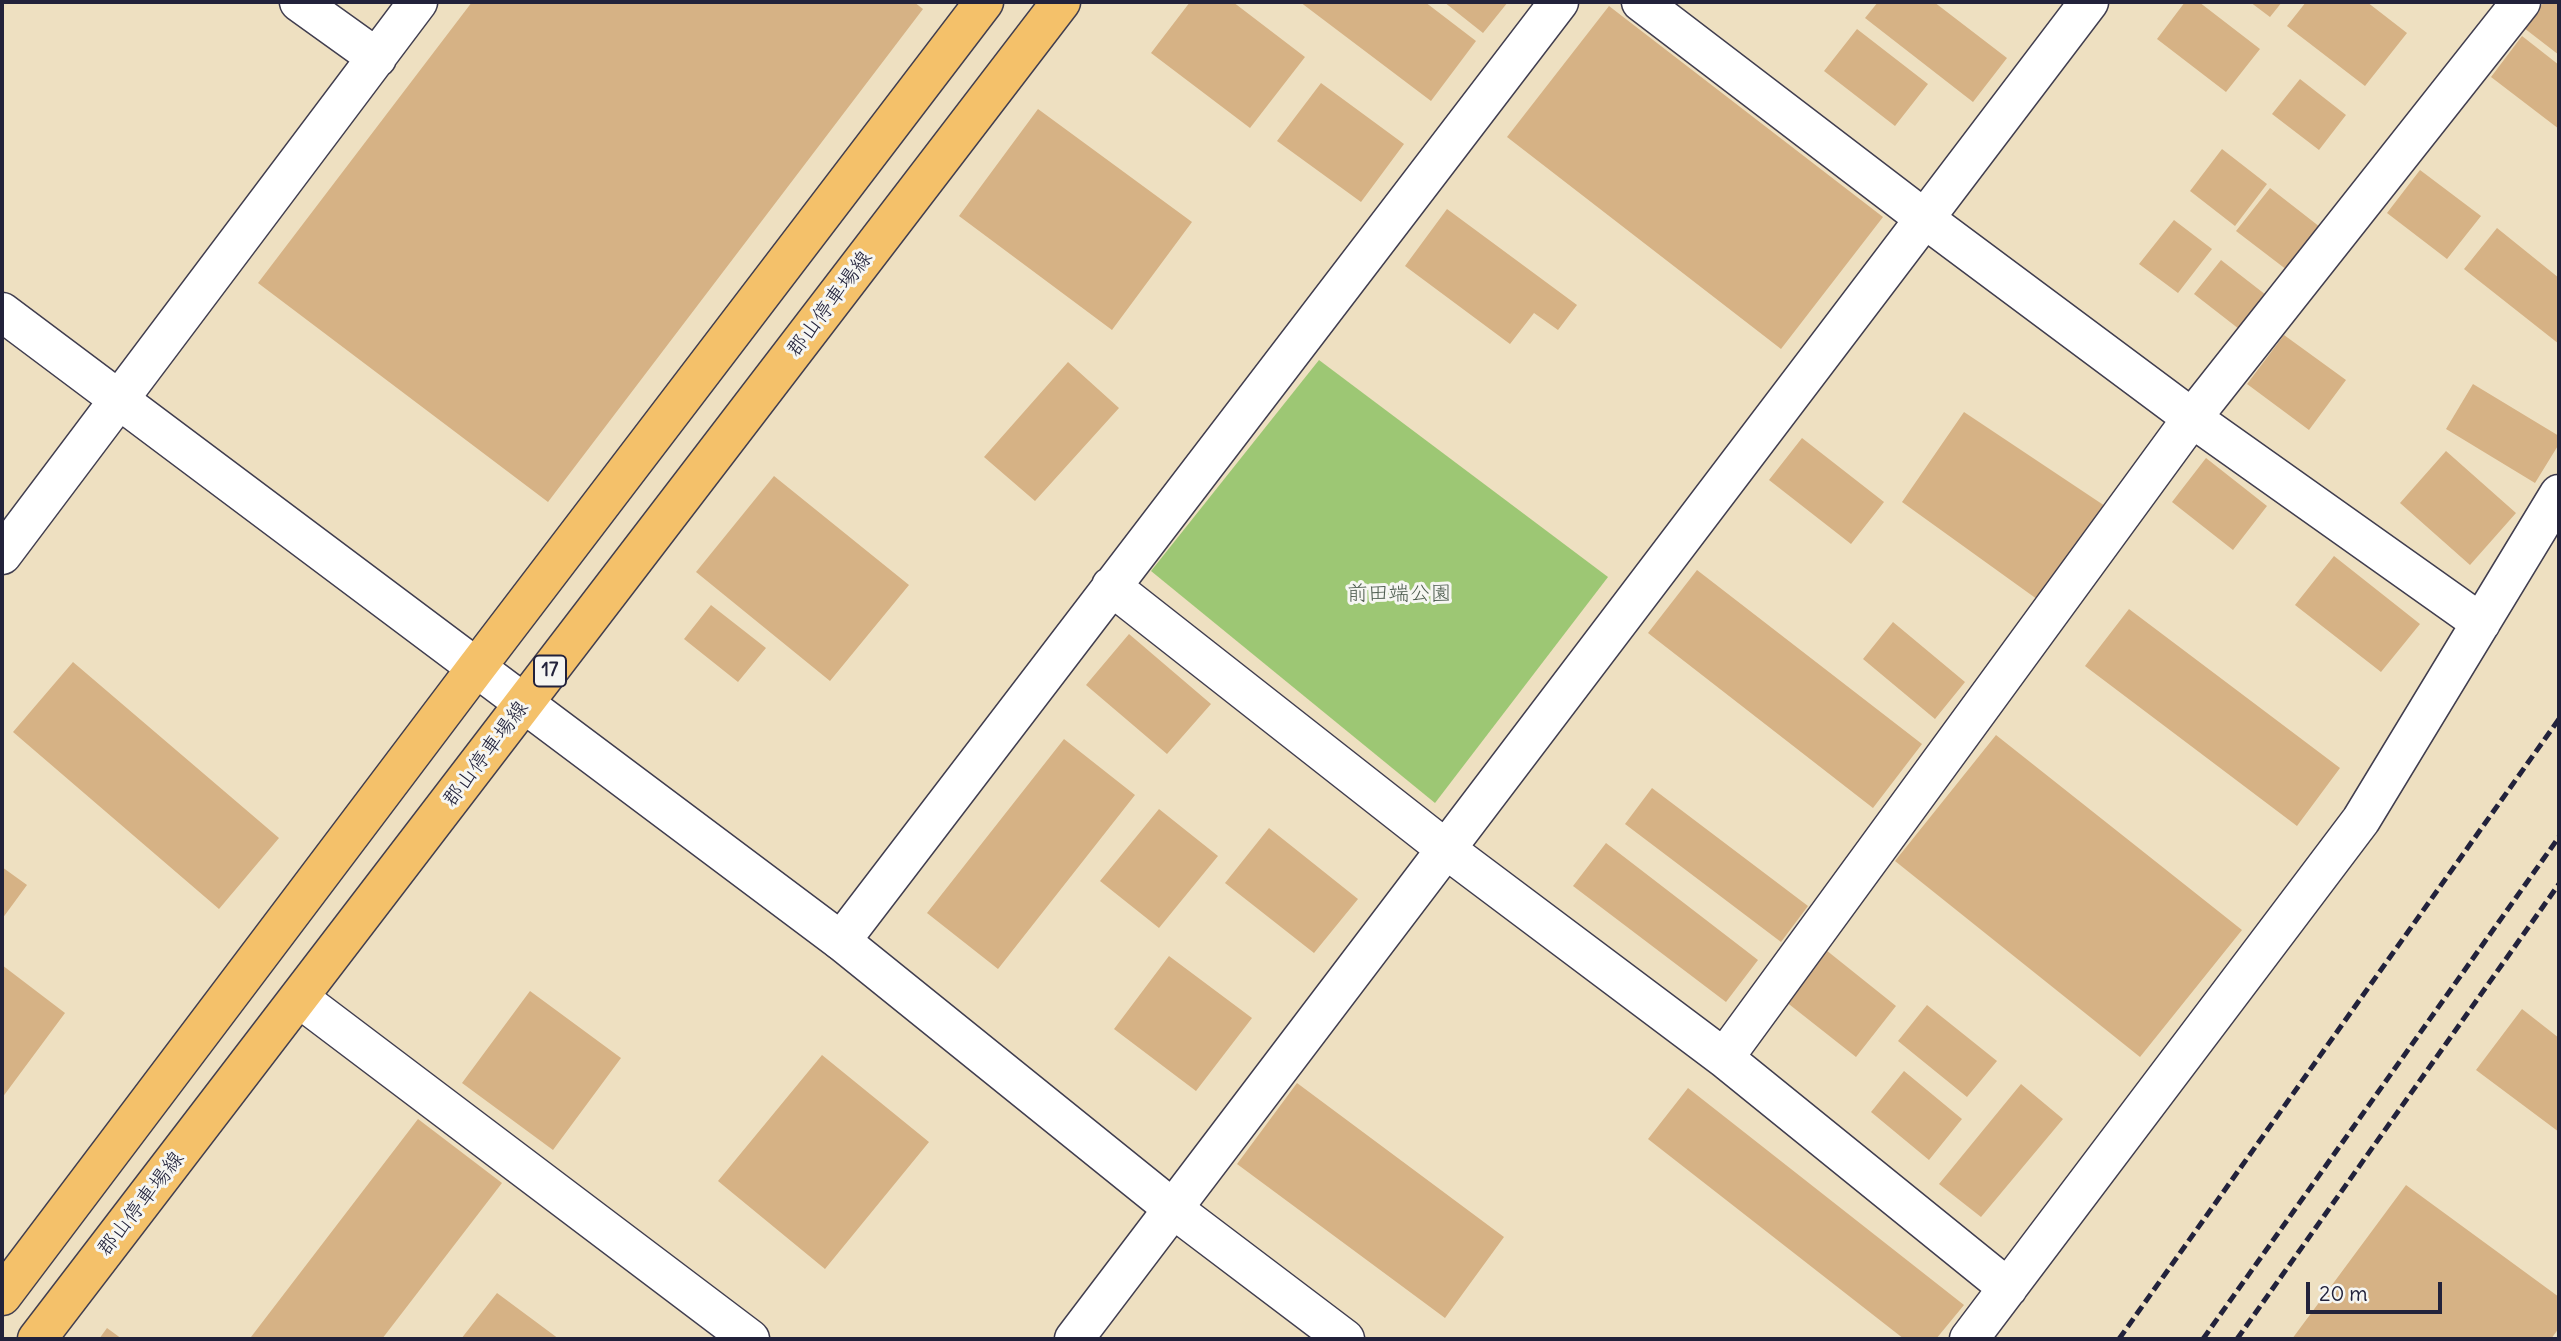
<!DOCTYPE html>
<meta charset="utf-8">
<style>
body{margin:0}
#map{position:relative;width:2561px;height:1341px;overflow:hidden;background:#eee0c1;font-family:Delius,sans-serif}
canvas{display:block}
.frame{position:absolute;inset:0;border:4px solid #22223b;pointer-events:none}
.scale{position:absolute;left:2306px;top:1282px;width:136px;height:32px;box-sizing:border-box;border:4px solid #22223b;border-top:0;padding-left:9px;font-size:21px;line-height:24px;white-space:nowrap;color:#22223b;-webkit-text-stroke:5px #f6f6f2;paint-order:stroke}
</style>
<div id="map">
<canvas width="2561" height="1341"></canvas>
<div class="frame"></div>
<div class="scale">20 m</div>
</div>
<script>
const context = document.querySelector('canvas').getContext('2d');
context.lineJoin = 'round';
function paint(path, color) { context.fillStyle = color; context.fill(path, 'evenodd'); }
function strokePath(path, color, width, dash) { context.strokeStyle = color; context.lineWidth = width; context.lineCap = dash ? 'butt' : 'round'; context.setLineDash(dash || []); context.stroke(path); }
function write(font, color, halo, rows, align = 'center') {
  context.font = font + ' Delius,"Klee One",sans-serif'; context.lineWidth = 6; context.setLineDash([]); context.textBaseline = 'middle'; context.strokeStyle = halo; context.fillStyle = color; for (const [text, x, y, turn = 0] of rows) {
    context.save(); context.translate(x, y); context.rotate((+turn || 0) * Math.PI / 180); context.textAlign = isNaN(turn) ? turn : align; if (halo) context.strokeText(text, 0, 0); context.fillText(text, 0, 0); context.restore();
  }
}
paint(new Path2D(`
 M1319,360L1608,577L1435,803L1151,571Z`), '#9dc774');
paint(new Path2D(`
 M472,2H914L923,9L548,502L258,283Z
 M1190,2H1233L1305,57L1250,128L1151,53Z
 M1300,2H1425L1476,41L1431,101Z
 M1444,2H1508L1483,33Z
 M1878,2H1934L2007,58L1973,102L1865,18Z
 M2185,2H2199L2260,49L2226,92L2157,39Z
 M2250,2H2282L2270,17Z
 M2306,2H2367L2407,33L2365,86L2287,26Z
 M2544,2H2559V55L2524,28Z
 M1609,6L1883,217L1781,349L1507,137Z
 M1857,29L1928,84L1895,126L1824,71Z
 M2522,36L2559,65V129L2491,77Z
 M2300,79L2346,115L2319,150L2272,114Z
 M1321,83L1404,144L1361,202L1277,141Z
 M1038,109L1192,222L1112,330L959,216Z
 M2222,149L2267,184L2235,226L2190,191Z
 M2420,170L2481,216L2447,259L2387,213Z
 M2270,188L2320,227L2287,270L2236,231Z
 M1447,209L1577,305L1558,330L1534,313L1510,344L1405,266Z
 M2174,220L2212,249L2178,293L2139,264Z
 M2497,228L2559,278V344L2464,269Z
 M2221,260L2266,295L2239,329L2194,294Z
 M2284,335L2346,380L2309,430L2247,384Z
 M1068,362L1119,408L1035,501L984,457Z
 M2473,384L2559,436V444L2535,483L2446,429Z
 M1964,412L2108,508L2041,602L1902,502Z
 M1802,438L1884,502L1851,544L1769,480Z
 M2446,451L2516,513L2470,565L2400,503Z
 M2206,458L2267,506L2233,550L2172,502Z
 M774,476L909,585L830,681L696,572Z
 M2334,556L2420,624L2381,672L2295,605Z
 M1697,570L1922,744L1873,808L1648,633Z
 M711,605L766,648L738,682L684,639Z
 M2129,609L2340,768L2297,826L2085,666Z
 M1893,622L1965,682L1935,719L1863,659Z
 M1129,634L1211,704L1167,754L1086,685Z
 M73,662L279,838L219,909L13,732Z
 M1996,735L2242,930L2140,1057L1895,861Z
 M1064,739L1135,795L998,969L927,913Z
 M1652,788L1808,906L1781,942L1625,824Z
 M1159,809L1218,856L1159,928L1100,881Z
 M1269,828L1358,899L1314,953L1225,883Z
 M1606,843L1758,960L1726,1002L1573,886Z
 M2,867L27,885L2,919Z
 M1826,950L1896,1006L1856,1057L1785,1001Z
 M1169,956L1252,1018L1196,1091L1114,1029Z
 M2,965L65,1013L2,1098Z
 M530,991L621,1058L553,1150L462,1083Z
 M1927,1005L1997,1061L1967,1097L1898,1041Z
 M2522,1009L2559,1038V1132L2476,1070Z
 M822,1055L929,1142L825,1269L718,1181Z
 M1904,1071L1962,1119L1929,1160L1871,1112Z
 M1297,1083L1504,1237L1445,1318L1237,1164Z
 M2021,1084L2063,1119L1981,1217L1939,1184Z
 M1688,1088L1964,1305L1936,1339H1904L1648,1139Z
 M418,1119L502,1183L382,1339H254L251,1337Z
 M2406,1185L2559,1297V1328L2551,1339H2292Z
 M497,1293L559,1339H461Z
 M107,1328L122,1339H99Z`), '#d6b285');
const minor = new Path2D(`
 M299,2L377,58
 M1641,2L1925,219L2192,418L2481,623
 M2,555L418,2
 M1111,586L1447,850L1724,1058L2008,1288
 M841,941L1559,2
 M299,998L750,1339
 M1724,1058L2192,418L2521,2
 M1074,1339L2089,2
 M1969,1339L2361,820L2559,494`);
const tertiary = new Path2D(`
 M2,312L841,941L1172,1208L1345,1339`);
const primary = new Path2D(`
 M2,1296L476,668L984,2
 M37,1339L1061,2`);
strokePath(minor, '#413e4f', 41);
strokePath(tertiary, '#413e4f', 41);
strokePath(primary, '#413e4f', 41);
strokePath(minor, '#fff', 38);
strokePath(tertiary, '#fff', 38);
strokePath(primary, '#f4c16a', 38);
strokePath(new Path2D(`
 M2119,1339L2559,719
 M2203,1339L2559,837
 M2237,1339L2559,884`), '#22223b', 5, [10, 5]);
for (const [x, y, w] of [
 [550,671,32]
]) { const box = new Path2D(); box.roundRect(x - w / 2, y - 15.5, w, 31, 5); context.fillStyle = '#f6f6f2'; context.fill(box); strokePath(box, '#22223b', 2); }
write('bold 19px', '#22223b', null, [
 ["17",550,671]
]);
write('21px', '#22223b', '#f6f6f2', [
 ["郡山停車場線",830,304,-53],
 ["郡山停車場線",486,754,-53],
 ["郡山停車場線",141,1204,-52]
]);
write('21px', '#4d5c4f', '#f6f6f2', [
 ["前田端公園",1399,594]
]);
</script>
